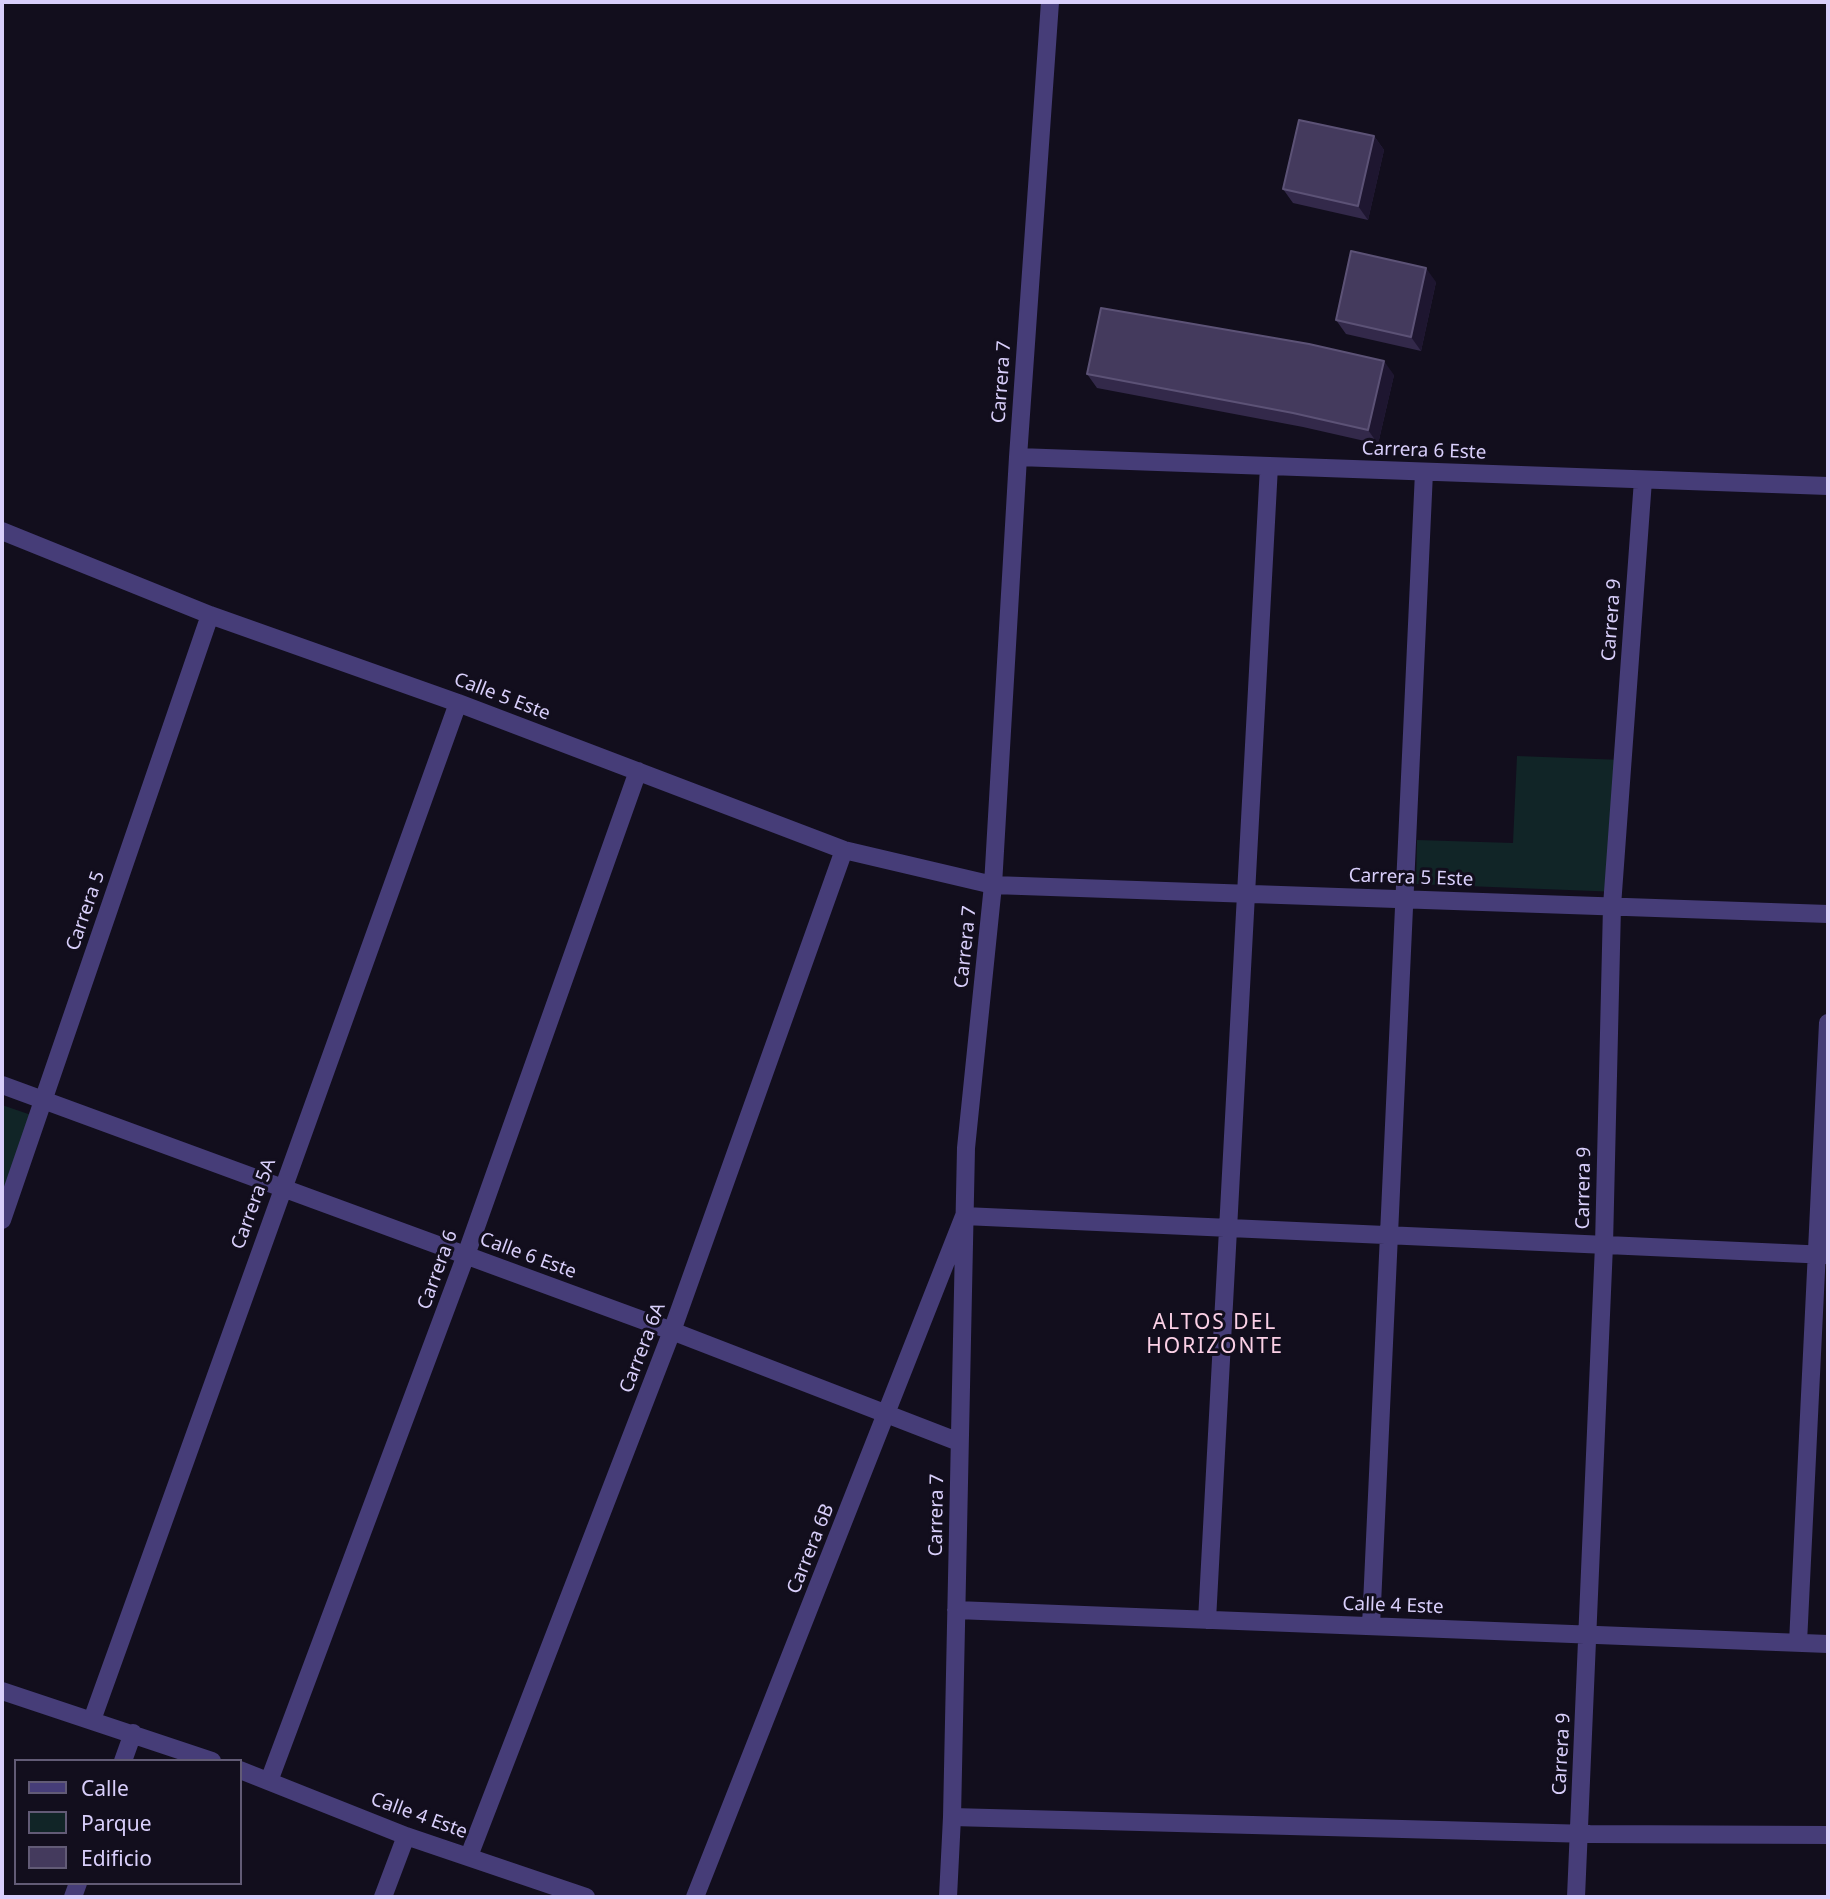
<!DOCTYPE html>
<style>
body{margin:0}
#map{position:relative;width:1830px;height:1899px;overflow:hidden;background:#120e1d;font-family:"Noto Sans",sans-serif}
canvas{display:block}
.frame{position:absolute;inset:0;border:4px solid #d9cffb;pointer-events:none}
.legend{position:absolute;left:14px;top:1759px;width:228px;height:126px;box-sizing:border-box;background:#120e1d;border:2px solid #625b76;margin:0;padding:9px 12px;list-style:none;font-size:21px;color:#d9cffb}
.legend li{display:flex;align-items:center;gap:14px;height:35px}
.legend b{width:35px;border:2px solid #625b76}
</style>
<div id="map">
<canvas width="1830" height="1899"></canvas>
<div class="frame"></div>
<ul class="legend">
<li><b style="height:9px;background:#463d78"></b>Calle</li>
<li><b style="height:19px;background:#112527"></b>Parque</li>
<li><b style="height:19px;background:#443a5d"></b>Edificio</li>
</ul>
</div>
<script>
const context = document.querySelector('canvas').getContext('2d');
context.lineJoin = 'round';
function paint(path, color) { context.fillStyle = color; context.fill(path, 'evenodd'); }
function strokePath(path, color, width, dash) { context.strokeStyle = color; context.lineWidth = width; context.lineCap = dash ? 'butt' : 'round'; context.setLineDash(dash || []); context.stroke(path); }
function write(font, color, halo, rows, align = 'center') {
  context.font = font + ' "Noto Sans",sans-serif'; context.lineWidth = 6; context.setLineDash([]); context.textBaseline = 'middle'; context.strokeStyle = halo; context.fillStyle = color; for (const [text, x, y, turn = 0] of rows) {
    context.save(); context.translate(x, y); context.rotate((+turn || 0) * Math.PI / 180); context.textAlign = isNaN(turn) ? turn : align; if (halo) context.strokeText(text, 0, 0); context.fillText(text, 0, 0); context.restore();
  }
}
paint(new Path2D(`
 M1517,756L1623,760L1619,892L1416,884L1417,840L1513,843Z
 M2,1105L37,1117L2,1213Z`), '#112527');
strokePath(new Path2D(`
 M1018,457L1828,486
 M2,531L210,615L458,703L844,850L993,885L1828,914
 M2,1085L672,1331L959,1442
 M2,1220L210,615
 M956,1610L1828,1644
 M1207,1620L1269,466
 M1371,1626L1424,472
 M1798,1643L1828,1023
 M2,1691L212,1761
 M92,1720L458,703
 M123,1761L133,1733
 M240,1770L406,1836L586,1897
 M269,1781L466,1255L638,771
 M952,1817L1590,1834L1828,1835
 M469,1856L672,1331L844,850
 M73,1897L78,1883
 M383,1897L406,1836
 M695,1897L964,1216L1828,1255
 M948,1897L952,1817L966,1148L993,885L1018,457L1050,2
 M1576,1897L1604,1245L1612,906L1643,480`), '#463d78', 18);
paint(new Path2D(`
 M1374,136L1384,150L1368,220L1293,203L1283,189Z
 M1436,282L1421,351L1346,334L1336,320Z
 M1087,374L1394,375L1378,444L1303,427L1097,388Z`), '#33294a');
paint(new Path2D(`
 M1374,136L1384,150L1368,220L1358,206Z
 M1426,268L1436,282L1421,351L1411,337Z
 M1384,361L1394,375L1378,444L1368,430Z`), '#1e1630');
const building = new Path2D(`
 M1299,120L1374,136L1358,206L1283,189Z
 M1351,251L1426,268L1411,337L1336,320Z
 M1101,308L1309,344L1384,361L1368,430L1293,413L1087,374Z`);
paint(building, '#443a5d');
strokePath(building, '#5c5276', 2);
write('19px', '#d9cffb', '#120e1d', [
 ["Carrera 7",1002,382,-86],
 ["Carrera 6 Este",1424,451,2],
 ["Carrera 9",1612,620,-86],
 ["Calle 5 Este",502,697,21],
 ["Carrera 5 Este",1411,878,2],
 ["Carrera 5",86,911,-71],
 ["Carrera 7",966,947,-84],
 ["Carrera 9",1584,1188,-89],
 ["Carrera 5A",254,1204,-70],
 ["Calle 6 Este",528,1256,20],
 ["Carrera 6",438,1270,-70],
 ["Carrera 6A",643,1348,-69],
 ["Carrera 7",937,1515,-89],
 ["Carrera 6B",811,1549,-68],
 ["Calle 4 Este",1393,1606,2],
 ["Carrera 9",1562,1754,-87],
 ["Calle 4 Este",419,1816,20]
]);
context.letterSpacing = '2px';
write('21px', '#fbd0e6', '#120e1d', [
 ["ALTOS DEL",1215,1323],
 ["HORIZONTE",1215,1347]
]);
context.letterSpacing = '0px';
</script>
